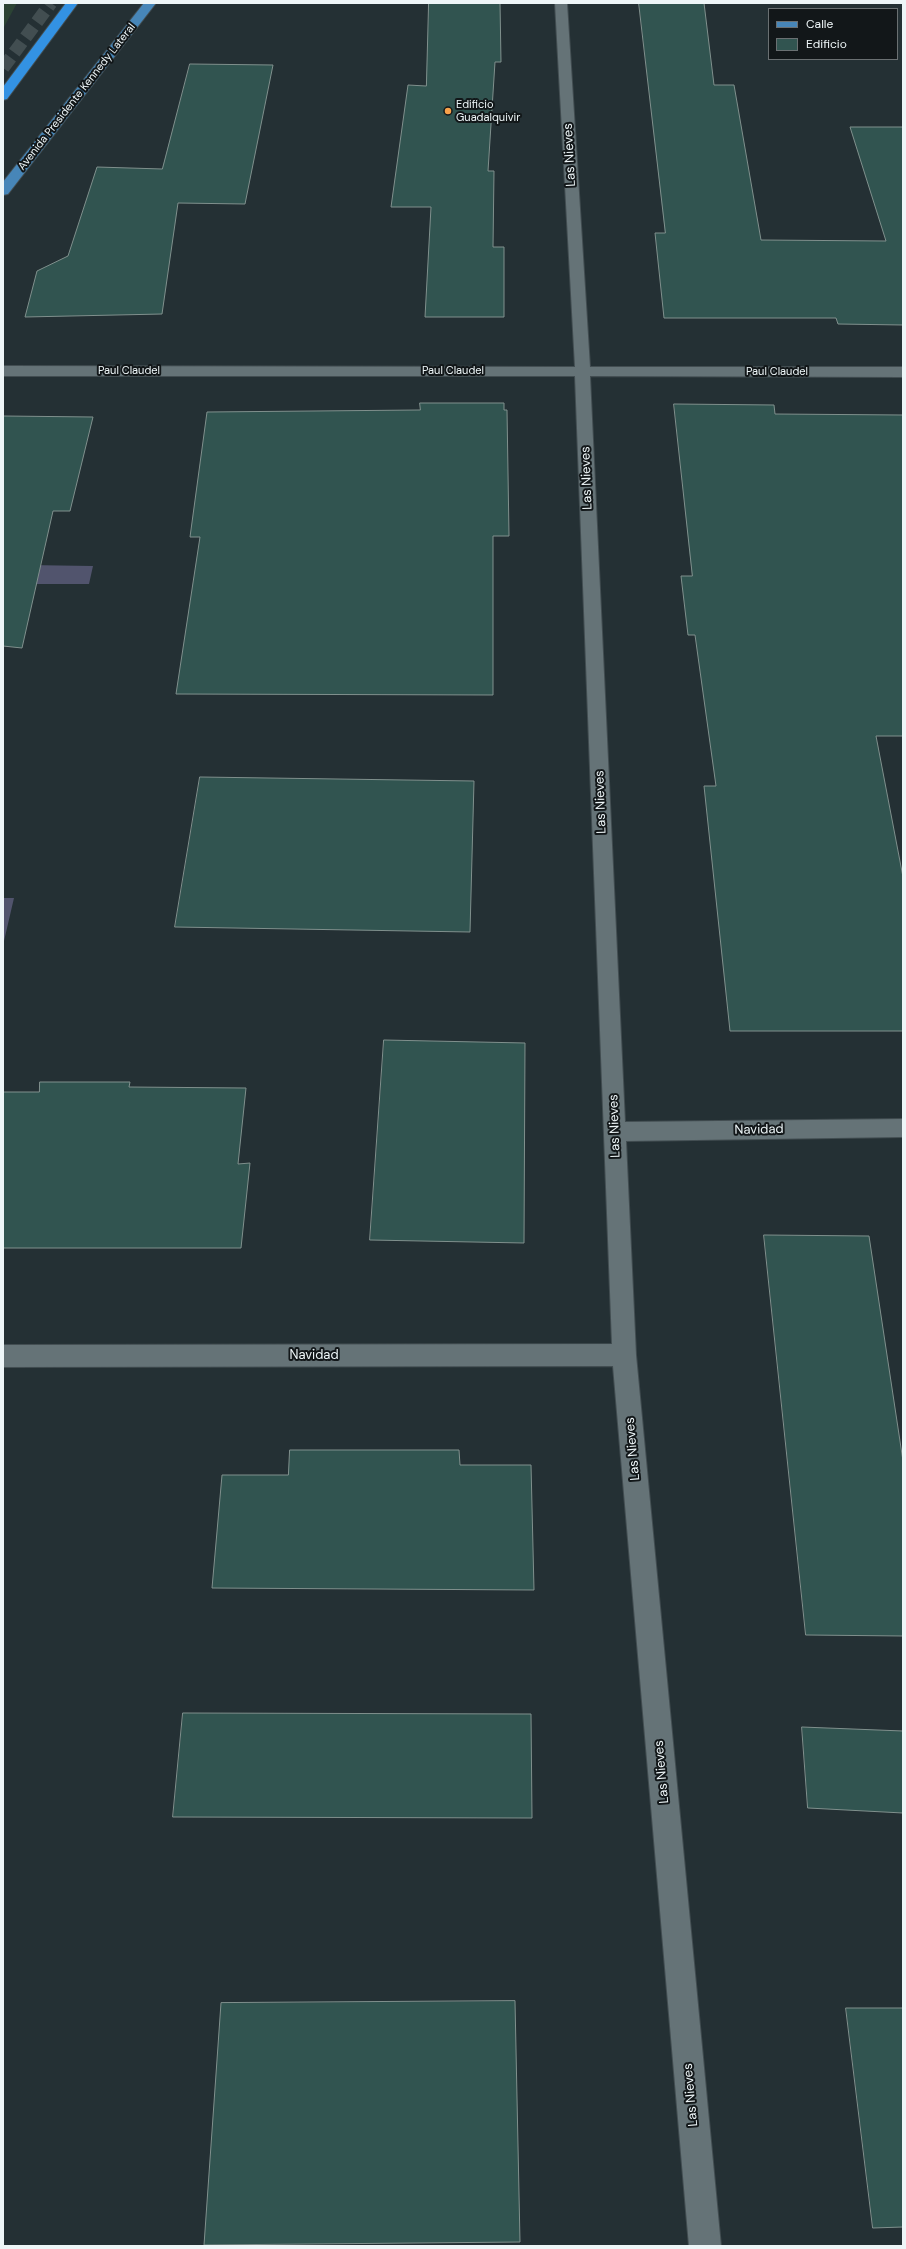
<!DOCTYPE html>
<style>
body{margin:0}
#map{position:relative;width:906px;height:2249px;overflow:hidden;background:#243034;font-family:"DM Sans",sans-serif}
canvas{display:block}
.frame{position:absolute;inset:0;border:4px solid #eef6f8;pointer-events:none}
.legend{position:absolute;left:768px;top:8px;width:130px;height:52px;box-sizing:border-box;background:#121719;border:1px solid #6a7072;margin:0;padding:5px 7px;list-style:none;font-size:12px;color:#eef6f8}
.legend li{display:flex;align-items:center;gap:8px;height:20px}
.legend b{width:20px;border:1px solid #6a7072}
</style>
<div id="map">
<canvas width="906" height="2249"></canvas>
<div class="frame"></div>
<ul class="legend">
<li><b style="height:5px;background:#4786b8"></b>Calle</li>
<li><b style="height:11px;background:#315450"></b>Edificio</li>
</ul>
</div>
<script>
const context = document.querySelector('canvas').getContext('2d');
context.lineJoin = 'round';
function paint(path, color) { context.fillStyle = color; context.fill(path, 'evenodd'); }
function strokePath(path, color, width, dash) { context.strokeStyle = color; context.lineWidth = width; context.lineCap = dash ? 'butt' : 'round'; context.setLineDash(dash || []); context.stroke(path); }
function write(font, color, halo, rows, align = 'center') {
  context.font = font + ' "DM Sans",sans-serif'; context.lineWidth = 4; context.setLineDash([]); context.textBaseline = 'middle'; context.strokeStyle = halo; context.fillStyle = color; for (const [text, x, y, turn = 0] of rows) {
    context.save(); context.translate(x, y); context.rotate((+turn || 0) * Math.PI / 180); context.textAlign = isNaN(turn) ? turn : align; if (halo) context.strokeText(text, 0, 0); context.fillText(text, 0, 0); context.restore();
  }
}
paint(new Path2D(`
 M3,3H17L3,29Z`), '#2b4334');
paint(new Path2D(`
 M27,565L93,566L89,584H22Z
 M3,898H14L4,941H3Z`), '#51546d');
const building = new Path2D(`
 M429,3H500L501,62H495L488,171H494L493,247H504V317H425L431,207H391L408,85L426,86Z
 M639,3H704L714,85H734L761,240L886,241L850,127H903V325L838,324L836,318H664L655,233H665Z
 M190,64L273,65L245,204L178,203L162,314L25,317L37,271L68,256L97,167L162,169Z
 M420,403H504V410H507L509,536H493V695L176,694L200,537H190L207,412L420,410Z
 M674,404L774,405L775,414L903,415V736H876L903,877V1031H730L704,786H716L695,635H688L681,576H692Z
 M3,416L93,417L70,511H53L22,648L3,646Z
 M200,777L474,781L470,932L175,927Z
 M384,1040L525,1043L524,1243L370,1240Z
 M40,1082H130L129,1087L246,1088L238,1164L250,1163L241,1248H3V1092H39Z
 M764,1235L869,1236L903,1461V1636L806,1635Z
 M290,1450H459L460,1465H531L534,1590L212,1588L222,1475H288Z
 M183,1713L531,1714L532,1818L173,1817Z
 M802,1727L903,1731V1813L808,1808Z
 M515,2001L520,2242L204,2245L221,2003Z
 M846,2008H903V2227L873,2228Z`);
paint(building, '#315450');
strokePath(building, '#80908d', 1);
strokePath(new Path2D(`
 M3,68L51,3`), '#424e51', 13, [13, 6]);
const minor = new Path2D(`
 M555,3H567L590,367H903V377L590,376L625,1122L903,1119V1137L626,1141L636,1355L721,2246H689L613,1366L3,1367V1345L612,1344L575,376H3V366L575,367Z`);
const primary = new Path2D(`
 M144,3H156L8,194L3,195V182Z`);
const motorway = new Path2D(`
 M66,3H78L7,99L3,100V87Z`);
strokePath(minor, '#424d51', 2);
strokePath(primary, '#424d51', 2);
strokePath(motorway, '#424d51', 2);
paint(minor, '#657377');
paint(primary, '#4786b8');
paint(motorway, '#3392e3');
for (const [x, y, r, color] of [
 [448,111,4,"#f8a14a"]
]) { const dot = new Path2D(); dot.arc(x, y, r, 0, 2 * Math.PI); context.fillStyle = color; context.fill(dot); strokePath(dot, '#121719', 1.5); }
write('11px', '#eef6f8', '#121719', [
 ["Avenida Presidente Kennedy Lateral",77,97,-52],
 ["Paul Claudel",129,371],
 ["Paul Claudel",453,371],
 ["Paul Claudel",777,372]
]);
write('11px', '#eef6f8', '#121719', [
 ["Edificio",456,105],
 ["Guadalquivir",456,118]
], 'left');
write('13px', '#eef6f8', '#121719', [
 ["Las Nieves",570,155,-93],
 ["Las Nieves",587,478,-92],
 ["Las Nieves",601,802,-92],
 ["Las Nieves",615,1126,-92],
 ["Navidad",759,1130,-1],
 ["Navidad",314,1356],
 ["Las Nieves",633,1449,-95],
 ["Las Nieves",662,1772,-95],
 ["Las Nieves",691,2095,-95]
]);
</script>
